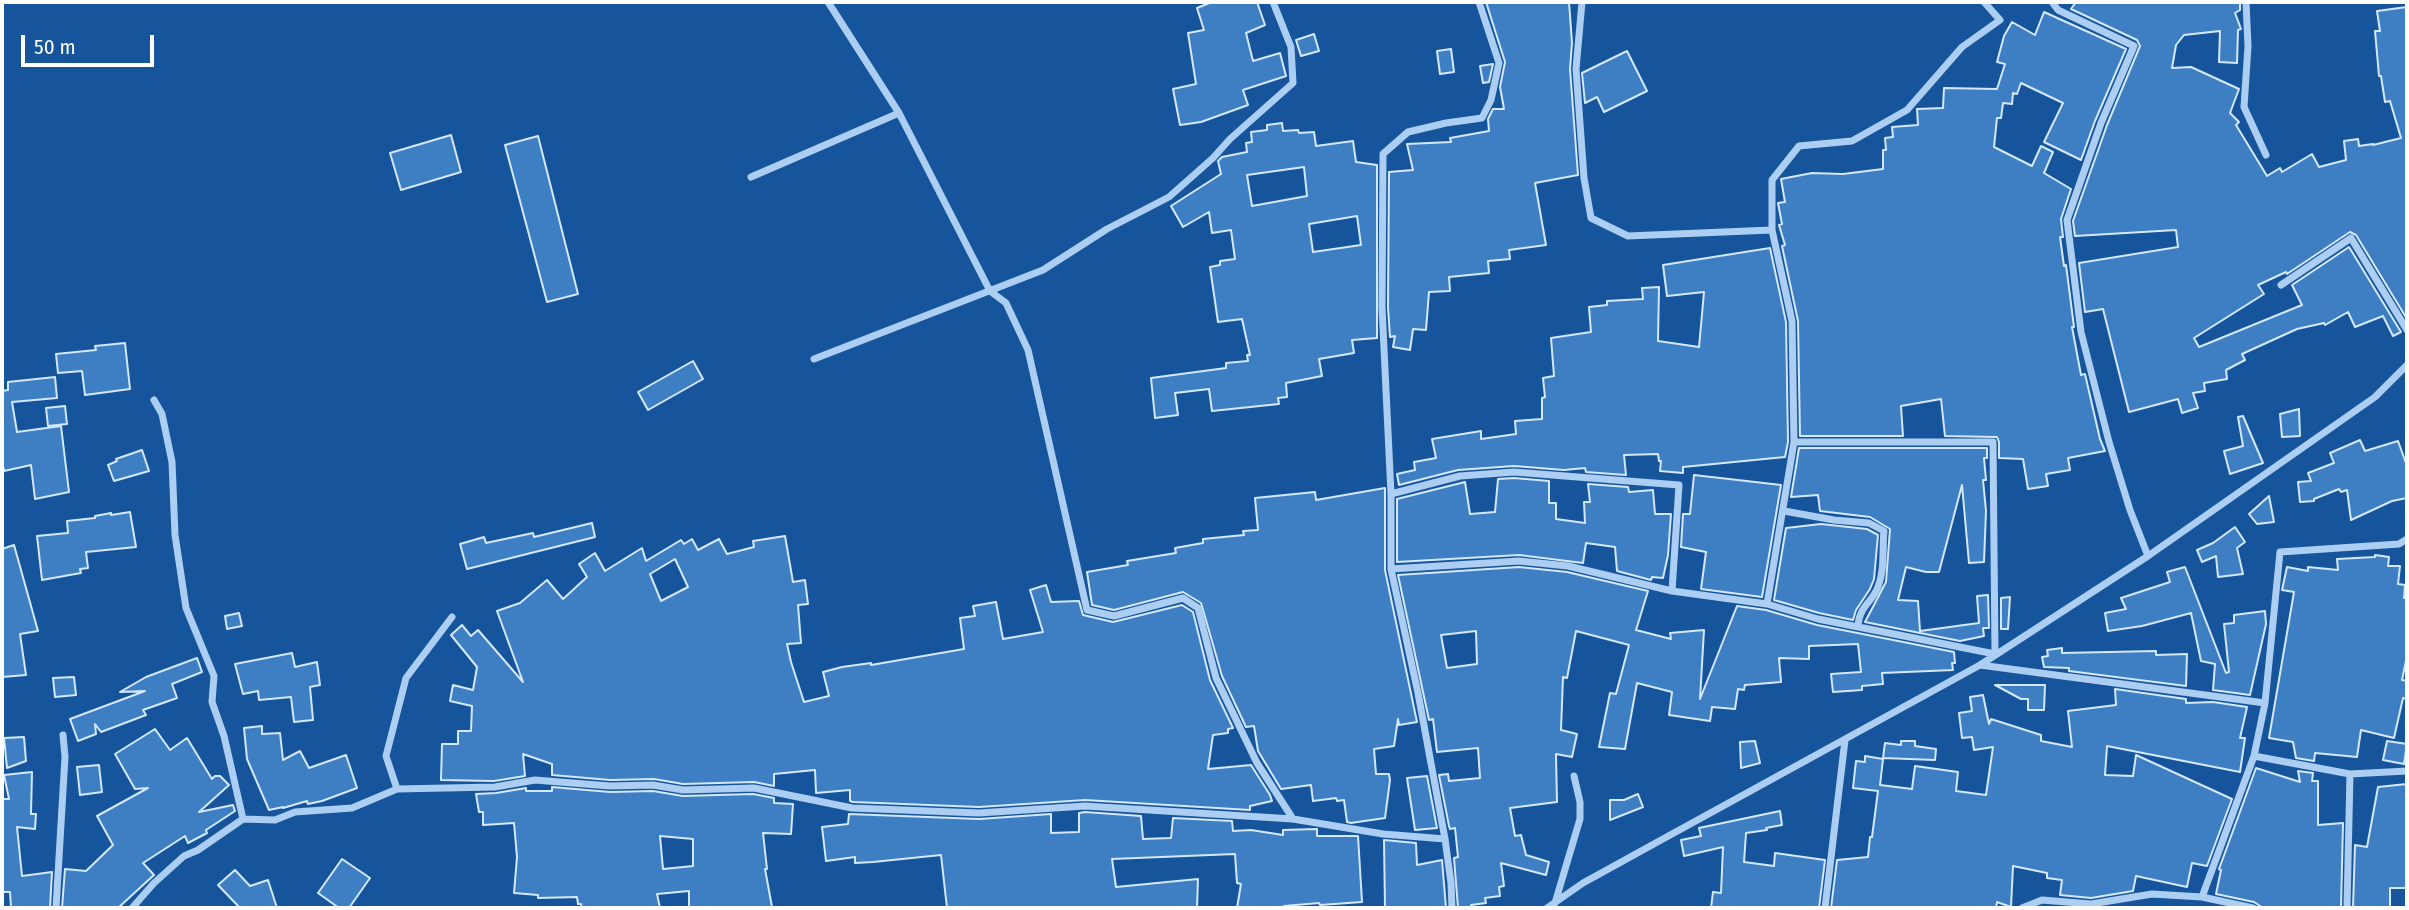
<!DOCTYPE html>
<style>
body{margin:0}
#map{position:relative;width:2409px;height:910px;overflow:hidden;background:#16559c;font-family:"Fira Sans Condensed",sans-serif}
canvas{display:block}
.frame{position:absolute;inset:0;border:4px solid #fff;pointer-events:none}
.scale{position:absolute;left:21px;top:35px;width:133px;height:32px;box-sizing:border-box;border:4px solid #fff;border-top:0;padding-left:9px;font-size:21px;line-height:24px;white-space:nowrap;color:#fff;-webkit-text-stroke:5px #16559c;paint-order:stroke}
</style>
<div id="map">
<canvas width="2409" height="910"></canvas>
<div class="frame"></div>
<div class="scale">50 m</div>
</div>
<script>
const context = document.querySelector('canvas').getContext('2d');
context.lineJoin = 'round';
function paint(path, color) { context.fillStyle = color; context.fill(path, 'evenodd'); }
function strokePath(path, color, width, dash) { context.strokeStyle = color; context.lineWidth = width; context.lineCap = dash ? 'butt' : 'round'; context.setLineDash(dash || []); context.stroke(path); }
const building = new Path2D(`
 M1212,2H1257L1265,25L1246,33L1253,61L1280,53L1286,76L1243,90L1248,105L1201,122L1180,125L1173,89L1196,84L1188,33L1204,30L1197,8Z
 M1486,2H1569L1572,43L1570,69L1578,175L1535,183L1546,245L1509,250L1510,259L1488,261L1489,273L1449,277L1450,291L1429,292L1426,330L1413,329L1410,350L1393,347L1395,336L1390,337L1388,307L1389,172L1413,170L1407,144L1451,142L1450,138L1489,131L1488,119L1493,109H1504L1500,87L1505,62Z
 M2076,2H2240V10L2235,13L2241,29L2238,30L2237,63L2219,62L2220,31L2184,35L2176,45L2172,68L2191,67L2239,89L2230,113L2239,122L2236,125L2267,176L2280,168L2282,172L2312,154L2319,167L2346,160L2344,141L2358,139L2359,146L2373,144V145L2401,138L2390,101L2385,102L2381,76H2379L2375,31H2380L2377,11L2407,7V319L2356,235L2350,232L2287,274L2286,272L2258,285L2264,294L2194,338L2199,347L2302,305L2292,285L2349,247L2401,332L2393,336L2383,316L2355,327L2348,312L2325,325L2324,323L2297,329L2242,354L2245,360L2226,370L2227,379L2204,383L2205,391L2193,393L2198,408L2182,413L2178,399L2129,412L2103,309L2085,312L2079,263L2178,247L2176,230L2075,236L2073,221L2107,125L2140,46L2137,40L2071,9Z
 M2044,12L2126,49L2095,121L2081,160L2044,142L2063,103L2021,83L2017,94L2013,93L2012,104L2003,103L2001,118H1997L1994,147L2032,166L2041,146L2053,152L2044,173L2071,189L2061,219L2063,237H2060L2064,266L2066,265L2074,327H2072L2081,375L2085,374L2100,439L2105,451L2068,458L2070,470L2046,474L2048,486L2028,489L2023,459L1999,458V442L1997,437L1945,436L1941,399L1901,406L1903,436H1800L1798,321L1782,246L1785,245L1779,225L1782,224L1778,203L1785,202L1781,179L1812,173L1843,174L1883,169V150H1886L1885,138L1893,137L1892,127L1918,125L1917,109L1943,108L1944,88L1997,89L2005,64L1997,62L2004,36L2012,22L2035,35Z
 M1314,34L1319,51L1301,56L1296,40Z
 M1451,49L1454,72L1440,74L1437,51Z
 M1627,51L1647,91L1604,112L1597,97L1585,103L1582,73Z
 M1493,64L1489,82L1483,83L1480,66Z
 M1282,123L1283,131L1298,130L1299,133L1314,132L1316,146L1353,141L1356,162L1377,165V338L1352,340L1354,353L1319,359L1322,376L1286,383L1287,397L1278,398L1279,404L1212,411L1209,389L1175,393L1178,415L1155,418L1151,378L1226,368V363L1248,361L1247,355H1250L1242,319L1218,322L1210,267L1220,265V261L1235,259L1231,230L1212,233L1209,212L1183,227L1171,206L1221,174L1218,161L1222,157L1247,152L1246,143L1252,142L1251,132L1267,130V125ZM1304,167L1307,196L1252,206L1247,175ZM1357,216L1361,245L1313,252L1309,224Z
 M451,135L461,172L401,190L390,153Z
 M538,136L578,294L547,302L505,145Z
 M1770,248L1786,322L1788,442L1785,457L1683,467V473L1660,471L1661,461H1659L1658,454L1624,455L1626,475L1586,472L1585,468L1564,470L1514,466L1458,470L1399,485L1397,474L1415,470L1414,462L1436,458L1432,439L1481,431V439L1516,434L1515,421L1542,419V398L1545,397L1543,378L1554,376L1551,338L1591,332L1589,307L1607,305V301L1643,299L1642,288L1659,287L1658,341L1699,347L1704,292L1667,296L1663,265Z
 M125,343L130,389L85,395L82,371L58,373L56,354L96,350L95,346Z
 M693,361L703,379L648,410L638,392Z
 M55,377L57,398L12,402L17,432L61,426L69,492L35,499L31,465L4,471L2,461V391L8,390V382Z
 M65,406L67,424L48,426L46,408Z
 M2299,409L2300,436L2282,437L2280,414Z
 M2243,416L2263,463L2230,474L2224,451L2243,446L2238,417Z
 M2360,440L2365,451L2398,441L2407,466V498L2392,501L2351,520L2347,490L2341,492L2339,489L2314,499V501L2300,502L2298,482L2311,481L2308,473L2334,463L2330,453Z
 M1799,448H1987V458H1984L1986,480H1983L1986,511L1984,562L1969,563L1962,485L1939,572H1926L1906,567L1898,600L1918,601L1920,631L1979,623L1977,596L1988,595L1989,628H1983L1984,636L1960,641L1865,622L1886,582L1890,529L1870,517L1820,511L1818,495L1791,497Z
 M142,450L149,471L114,481L108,465L117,461L116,459Z
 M1694,475L1781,485L1762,597L1701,589L1706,552L1681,547L1683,514H1690Z
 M1514,478L1549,481V503H1556V519L1585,523L1584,502H1590L1588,484L1628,487L1629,492L1653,490L1655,514H1671L1668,555L1663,578L1652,577L1651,580L1617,571L1615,547L1586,543L1583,563L1519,555L1397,562V499L1465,482L1470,514L1495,512L1498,479Z
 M1385,488V570L1417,722L1399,725L1398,719L1394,746L1374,749L1376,774H1389L1390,780L1385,818L1351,823L1347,822L1344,800L1337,801L1336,798L1313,801L1311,785L1281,789L1258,751L1254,726L1246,727L1222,676L1201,603L1183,592L1114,610L1092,605L1087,572L1128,565L1127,561L1176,553L1175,548L1203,543V539L1244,535L1243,531L1258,530L1255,498L1315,492L1316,500Z
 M2269,496L2274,522L2257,524L2249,514Z
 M130,512L136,547L86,552L88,568L80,569L81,573L42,580L37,536L68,533L67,521L95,518V516L111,513V515Z
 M592,523L595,537L467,569L460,544L484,537L486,543L533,533L534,537Z
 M1821,524L1867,529L1878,535L1874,579L1870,589L1856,610L1853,620L1819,613L1774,600L1786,528Z
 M2235,527L2245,542L2237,548L2243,574L2218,577L2216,556L2202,562L2197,550L2213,543Z
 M785,536L793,582L805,580L808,604L798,605L801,643L787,644L791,662L804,702L829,696L823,672L842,667L871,663V665L964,649L960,618L975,616L973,606L996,602L1003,639L1043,632L1030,590L1046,585L1051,602L1079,601L1083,615L1113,622L1182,605L1193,612L1210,680L1233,728L1228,729V733L1213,735L1208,769L1251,765L1270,795L1272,801L1250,806V810L1085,800L979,807L853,802L850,801V790L816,793L815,770L774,774V786L754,782L683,784L654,779L610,780L552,775V764L523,754L525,776L494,781L441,780L442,744H458V731H471L472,706L450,701L453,685L473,690L477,667L451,635L462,625L471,636L478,630L523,682L497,611L520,603L547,580L563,599L587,577L579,564L595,553L605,571L642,548L646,561L681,540L684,544L692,539L698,550L719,539L727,554L754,547L753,541ZM675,559L688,587L661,601L650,574Z
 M14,545L38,631L20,634L26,675L2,677V549Z
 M2375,555L2389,557L2388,566H2400L2398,584L2405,585L2404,598H2407V656L2402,680L2407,681V699L2403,698L2394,738L2361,730L2357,757L2315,753L2314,761L2296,758L2293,742L2269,738L2294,592L2282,590L2287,567L2308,571V567L2338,570L2337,559L2375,557Z
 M1519,567L1567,572L1648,591L1636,630L1671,639L1670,633L1704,630L1700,699L1737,606L1766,610L1817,625L1954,652L1955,663H1952L1953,670L1882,673L1883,684L1862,686V690L1833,692L1831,674L1861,672L1858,644L1809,646V659L1779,658L1781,682L1745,685L1744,690L1738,689L1735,709L1712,707L1710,721L1669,715L1672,692L1637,683L1625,749L1599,747L1610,693L1616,694L1629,645L1576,631L1567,678L1563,677L1561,730L1577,734L1572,757L1556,754L1557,802L1510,808L1515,836L1521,835L1526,855L1549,862L1546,875L1501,863L1504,886L1499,887L1500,896L1485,898L1486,903L1471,905V908H1458L1454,858L1458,857L1455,828L1450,829L1449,826L1439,775L1448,774L1449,781L1480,778L1478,748L1437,752L1433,719L1429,720L1398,575ZM1476,631L1477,664L1447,668L1441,635Z
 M2185,567L2226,673L2229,672L2224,624L2234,623V615L2265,611L2266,624L2250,695L2213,690L2215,664L2201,661L2191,613L2142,626L2108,631L2105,613L2126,609L2121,598L2170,582L2167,572Z
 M2010,597L2008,629H2001V598Z
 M239,613L242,626L227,629L225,616Z
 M2062,648V653L2156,651V655L2187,654L2186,686L2069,671V668L2044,667L2042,657L2048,656L2047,650Z
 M292,653L295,667L317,662L320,685L310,687L313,720L294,722L291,697L259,700L258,691L243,694L235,664Z
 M197,658L202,672L172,684L177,698L143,710L146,715L101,732L95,724L96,734L78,741L70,719L145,691L120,692L146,677Z
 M74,677L76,695L55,697L53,678Z
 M1995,685H2045L2044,710H2028V699H2021Z
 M2115,689L2186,699V703L2213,702L2247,707L2240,738H2245L2240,772L2107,746L2105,775L2133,776L2136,755L2232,799L2207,866L2192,863L2187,887L2136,876L2133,891L2091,898L2060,895L2062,880L2047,878V873L2013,866L2011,907L1997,902L1996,908H1831L1837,860L1868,857L1870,837H1872L1878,791L1853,788L1856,761L1865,762V756L1883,759L1880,785L1912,789L1915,766L1958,772L1956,791L1986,795L1993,747L1974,750L1972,737L1962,738L1959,713L1972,711L1970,697L1983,695L1989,724L1991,719L2041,735V741L2072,747L2068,711L2116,705Z
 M262,726V734L280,733L283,760L300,751L309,768L346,755L357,788L322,801L308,804L307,801L283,808V807L269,810L247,759L244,728Z
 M155,729L170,750L187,738L212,779L215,776H220L229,785L199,812L233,805L235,811L206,830L207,833L188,843L185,836L143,863L154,875L118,908H62L65,869L86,871L113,845L97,816L148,788L135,789L115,754Z
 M24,737L26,761L7,768L4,738Z
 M1755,741L1760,763L1741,768L1740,742Z
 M1901,741H1915V746L1936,749L1935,760L1883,758L1885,743L1901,745Z
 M2387,741L2407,744L2404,764L2383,760Z
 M99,765L102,792L80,795L77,767Z
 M2256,768L2300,782L2298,771L2313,773L2312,781H2318V825L2343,823L2341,908H2263L2254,902L2216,894L2221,870L2219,869Z
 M32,772L31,814H36L35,829L17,827L22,876L52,872L50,908H11L10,892H2V799H9L4,775Z
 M1427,776L1437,828L1415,830L1407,778Z
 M2407,784V888H2390V908H2353L2355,845L2367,847L2378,787Z
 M552,787L610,792L653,791L683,796L753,794L774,798V803L793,804L791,834L763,833L767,869H765L772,907L689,908V891L657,894L660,908H582L581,904H578L577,897L538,898V895L514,893L517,857L514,823L483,825V812H479L476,794L496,793L526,788V791H552ZM660,836L693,839V866L663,869Z
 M1638,794L1643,807L1610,820V800H1624Z
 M1780,811L1782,825L1766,828L1767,830L1746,833L1744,862L1774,866L1775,853L1825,860L1819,908H1711L1713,892L1721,893L1723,847L1684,856L1681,840L1701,836L1699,828Z
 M1085,812L1141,816L1143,839L1171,838L1173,818L1232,821L1233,831L1251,830L1283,835V830L1317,829V836H1358L1362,902L1320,905L1319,903L1284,906V908H1237L1241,884L1237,883L1235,854L1112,859L1116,887L1198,879L1197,908H947L941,855L873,862L855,863V857L826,861L822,827L848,824L849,814L979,819L1051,814V833L1079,832V813Z
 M1384,840L1416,843L1417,865L1442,860L1446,908H1385Z
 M342,859L370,878L349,908H339L318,893Z
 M235,870L250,886L268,880L277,908H240L218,885Z`);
paint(building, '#3e7ec2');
strokePath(building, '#d4e8fd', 2);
strokePath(new Path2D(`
 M828,2L899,113L990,291L1006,303L1028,350L1087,610L1114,616L1183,598L1198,608L1216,678L1257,763L1293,819
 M1582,2L1576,69L1584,178L1591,218L1628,236L1772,230
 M2052,2L2058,10L2134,46L2101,123L2067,220L2081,332L2109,442L2130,510L2148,556
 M2246,2L2248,46L2244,107L2266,155
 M751,177L899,113
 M2281,285L2351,238L2407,330
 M814,359L1043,270L1107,229L1169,197L1213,158L1230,139L1293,83L1291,47L1273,2
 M154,400L162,414L172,462L175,535L186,608L214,676L212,702L224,736L243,819
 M1391,494L1460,476L1514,472L1679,485L1672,591
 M1784,511L1834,520L1869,523L1884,531C1882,549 1885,569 1878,587C1872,603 1860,605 1858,625
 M1391,569L1519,561L1568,566L1672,591L1767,604L1818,619L1995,654L1993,442H1794
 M1767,604L1794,442L1792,321L1772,230V180L1799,146L1852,141L1907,110L1962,47L2000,20L1984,2
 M1980,665L2265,703
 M2254,756L2265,703L2280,552L2399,544L2407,539
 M397,789L495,787L535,780L610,786L653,785L683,790L754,788L852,808L979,813L1085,806L1293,819L1383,834L1445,839
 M2202,897L2254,756L2350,774L2407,771
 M1555,903L1580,819V802L1574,776
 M56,908L65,757L63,735
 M132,908L154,883L184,856L198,850L243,819L275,820L295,812L352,808L397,789L386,756L406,678L452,617
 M1452,908L1451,883L1445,839L1418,693L1391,569V494L1382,307L1383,154L1408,132L1446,123L1482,118L1491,100L1499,63L1479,2
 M1547,908L1583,883L1652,845L1980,665L2148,556L2375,397L2407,365
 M1825,908L1845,740
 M2022,908L2042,900L2091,904L2152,894L2202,897L2253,908
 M2347,908L2350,774`), '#accef3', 7);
</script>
